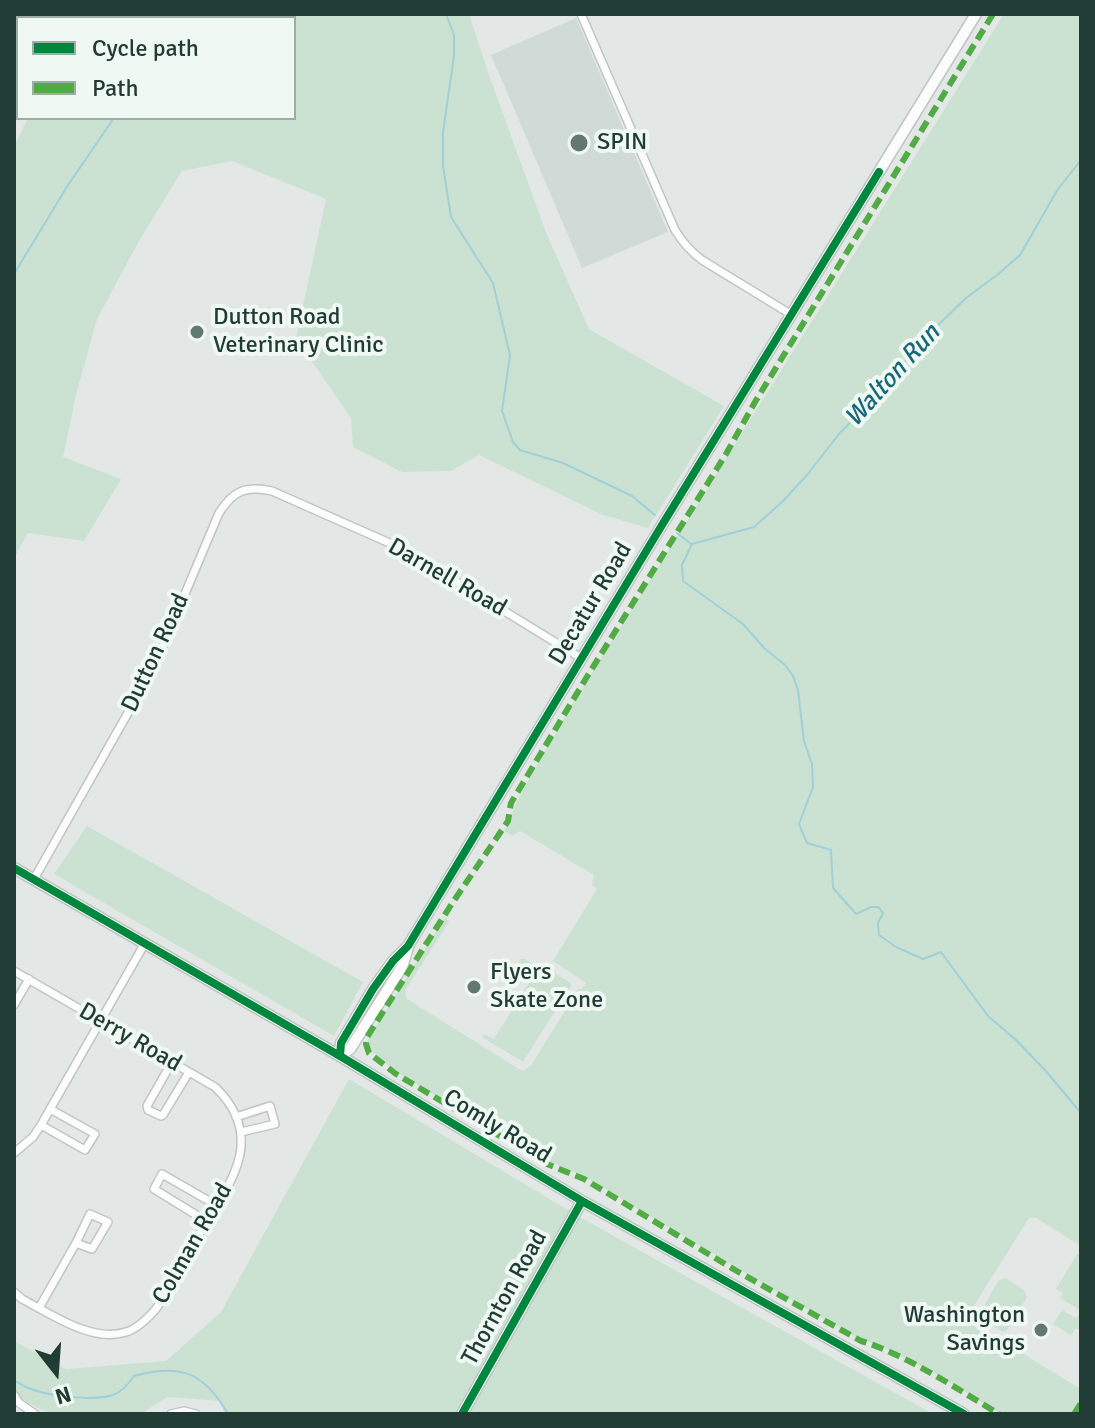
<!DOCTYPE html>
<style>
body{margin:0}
#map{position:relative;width:1095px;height:1428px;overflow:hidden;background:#e3e8e6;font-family:Signika,sans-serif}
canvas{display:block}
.frame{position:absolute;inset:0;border:16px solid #203c34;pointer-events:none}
.legend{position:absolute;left:16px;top:16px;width:280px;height:104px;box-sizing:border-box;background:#f0f8f4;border:2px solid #9dada7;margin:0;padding:10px 14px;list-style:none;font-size:24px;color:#203c34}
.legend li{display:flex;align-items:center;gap:16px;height:40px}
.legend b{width:40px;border:2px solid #9dada7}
.north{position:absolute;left:16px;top:1332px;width:80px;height:80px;-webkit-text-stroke:6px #f0f8f4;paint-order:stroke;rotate:163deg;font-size:22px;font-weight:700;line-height:32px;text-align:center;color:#203c34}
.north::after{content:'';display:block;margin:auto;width:28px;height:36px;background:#203c34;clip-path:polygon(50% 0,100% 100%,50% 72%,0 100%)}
</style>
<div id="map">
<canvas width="1095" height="1428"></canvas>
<div class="frame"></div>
<ul class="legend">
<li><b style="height:10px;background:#00873e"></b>Cycle path</li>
<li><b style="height:10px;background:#52ac45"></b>Path</li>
</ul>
<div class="north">N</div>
</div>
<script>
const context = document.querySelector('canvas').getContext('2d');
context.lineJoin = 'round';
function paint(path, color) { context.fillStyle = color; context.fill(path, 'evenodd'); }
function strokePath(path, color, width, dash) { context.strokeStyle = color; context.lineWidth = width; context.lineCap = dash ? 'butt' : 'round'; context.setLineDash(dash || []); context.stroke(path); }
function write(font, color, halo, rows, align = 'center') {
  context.font = font + ' Signika,sans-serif'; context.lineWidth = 8; context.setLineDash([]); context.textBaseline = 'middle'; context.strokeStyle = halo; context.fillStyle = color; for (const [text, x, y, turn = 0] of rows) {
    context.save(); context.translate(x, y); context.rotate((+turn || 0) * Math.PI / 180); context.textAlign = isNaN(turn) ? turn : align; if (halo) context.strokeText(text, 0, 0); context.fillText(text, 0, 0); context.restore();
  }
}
paint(new Path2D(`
 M576,18L668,232L582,268L491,55Z`), '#d0dad6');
paint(new Path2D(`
 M43,14H469L489,75L547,235L589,329L724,406L648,528L603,515L479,455L451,471L402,472L353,447L351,418L296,338L326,199L232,161L182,171L140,239L97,319L76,395L63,457L121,479L84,541L28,533L14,558V146L28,118H294V18H40Z
 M1004,14H1081V1246L1036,1218H1029L975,1304L972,1317L980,1328L1081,1389V1402L1073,1414H1001L934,1373L881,1346L858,1338L782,1295L585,1177L537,1156L396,1072L371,1051L368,1046V1039L445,917L449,922L406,989L405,993L407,999L519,1069L524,1071L532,1064L579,988L582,989L586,983L553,961L597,889L592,885L594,875L520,831L512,836L504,831C511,820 513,808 520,796C537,764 556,732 575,700Z
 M87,826L363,982L334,1036L54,874Z
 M520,959H525L538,967L540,964L572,984L523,1062L482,1037L484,1034L494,1039L530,981L513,970Z
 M349,1079L585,1220L933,1414H225L220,1401L167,1397L141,1414H50L28,1403L14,1392V1341L66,1369L166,1361L221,1312Z
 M1077,1254L1081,1255V1331L1076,1328L1071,1335L1053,1324L1062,1310L1076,1318L1081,1311L1060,1298L1063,1293L1056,1289Z
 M1005,1278L1024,1290L1027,1297L1016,1316L1013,1315L1008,1323L1010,1325L1006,1331L1003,1332L983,1320L980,1313L998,1281Z`), '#cbe2d2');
strokePath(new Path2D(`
 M446,14L454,35V56L443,132V166L451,217L493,283L510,355L502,411L513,442L520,450L563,463L632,496L655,515
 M172,18L175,14
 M14,274L68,185L114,118
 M677,533L691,544
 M692,544L682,565L683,581L743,624L764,648L785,665L793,676L798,690L804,741L812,764L813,787L799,824L807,843L831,850L833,888L856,914L871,907H878L883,913L878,923L879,935L896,947L923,959L941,952L988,1016L1015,1039L1045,1070L1081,1113
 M692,544L754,527L783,501L807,475L839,434L867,405L929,334L966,298L997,275L1020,255L1058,189L1081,160
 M14,1380C19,1383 25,1387 31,1389C49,1396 98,1402 115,1394C123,1391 129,1383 134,1376C180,1363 204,1372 228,1414`), '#a1d0d8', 2);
const street = new Path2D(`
 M581,14L675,230C683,243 691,252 702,260L792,315
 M34,879L155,665L219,513C233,491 246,485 272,491L403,549L581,658
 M14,971L215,1087C232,1103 243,1124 241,1147C239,1179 205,1223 189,1251C178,1271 168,1293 155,1310C147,1319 137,1329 126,1332C92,1343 51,1314 22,1299L14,1292
 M14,1005L29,979
 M172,1062L147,1106L148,1110L161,1116L163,1115L189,1072
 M236,1117L270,1106L275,1124L241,1132
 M41,1125L85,1150L95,1134L50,1109
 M14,1153L33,1137L41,1125L145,943
 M90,1214L108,1222L92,1249L76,1243Z
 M206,1221L154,1189L162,1174L216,1205
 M39,1308L76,1243
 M14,1395L19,1403L35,1414
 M171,1414L184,1411L196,1414`);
const secondary = new Path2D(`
 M23,18L26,14
 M14,29L18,24
 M14,868L340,1056L582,1201L964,1414
 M340,1056L341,1043L373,989L393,961L408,946L662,525L976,14
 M340,1056L350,1049L402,967L408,947
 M462,1414L582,1201`);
strokePath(street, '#c0c5c3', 10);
strokePath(secondary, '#bec6c3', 13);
strokePath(street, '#fbfcfb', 7);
strokePath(secondary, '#fbfcfb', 10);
strokePath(new Path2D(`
 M993,14L755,402L726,454L588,675L511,803L508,821L451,905L367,1037L366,1044L369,1053L396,1074L547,1164L584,1179L735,1270L861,1341C905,1354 959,1390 999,1414
 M1074,1414L1081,1403`), '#52ac45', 6, [12, 6]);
strokePath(new Path2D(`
 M14,868L340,1056L582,1201L964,1414
 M340,1056L341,1043L373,989L393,961L408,946L662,525L879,172
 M462,1414L582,1201`), '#00873e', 8);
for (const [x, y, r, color] of [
 [579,143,10,"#647872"],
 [197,332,8,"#647872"],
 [474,987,8,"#647872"],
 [1041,1330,8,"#647872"]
]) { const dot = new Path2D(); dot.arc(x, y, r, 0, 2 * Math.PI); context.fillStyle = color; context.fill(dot); strokePath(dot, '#f0f8f4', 3); }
write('24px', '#203c34', '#f0f8f4', [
 ["SPIN",597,143],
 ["Dutton Road",213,318],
 ["Veterinary Clinic",213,346],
 ["Flyers",490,973],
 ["Skate Zone",490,1001],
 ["Washington",1025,1316,"right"],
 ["Savings",1025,1344,"right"]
], 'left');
write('24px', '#203c34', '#f0f8f4', [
 ["Darnell Road",447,578,30],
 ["Decatur Road",591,604,-59],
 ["Dutton Road",156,653,-65],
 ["Derry Road",130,1038,30],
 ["Comly Road",497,1127,31],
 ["Colman Road",193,1244,-60],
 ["Thornton Road",505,1298,-61]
]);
write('italic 26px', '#196879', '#f0f8f4', [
 ["Walton Run",893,376,-48]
]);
</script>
